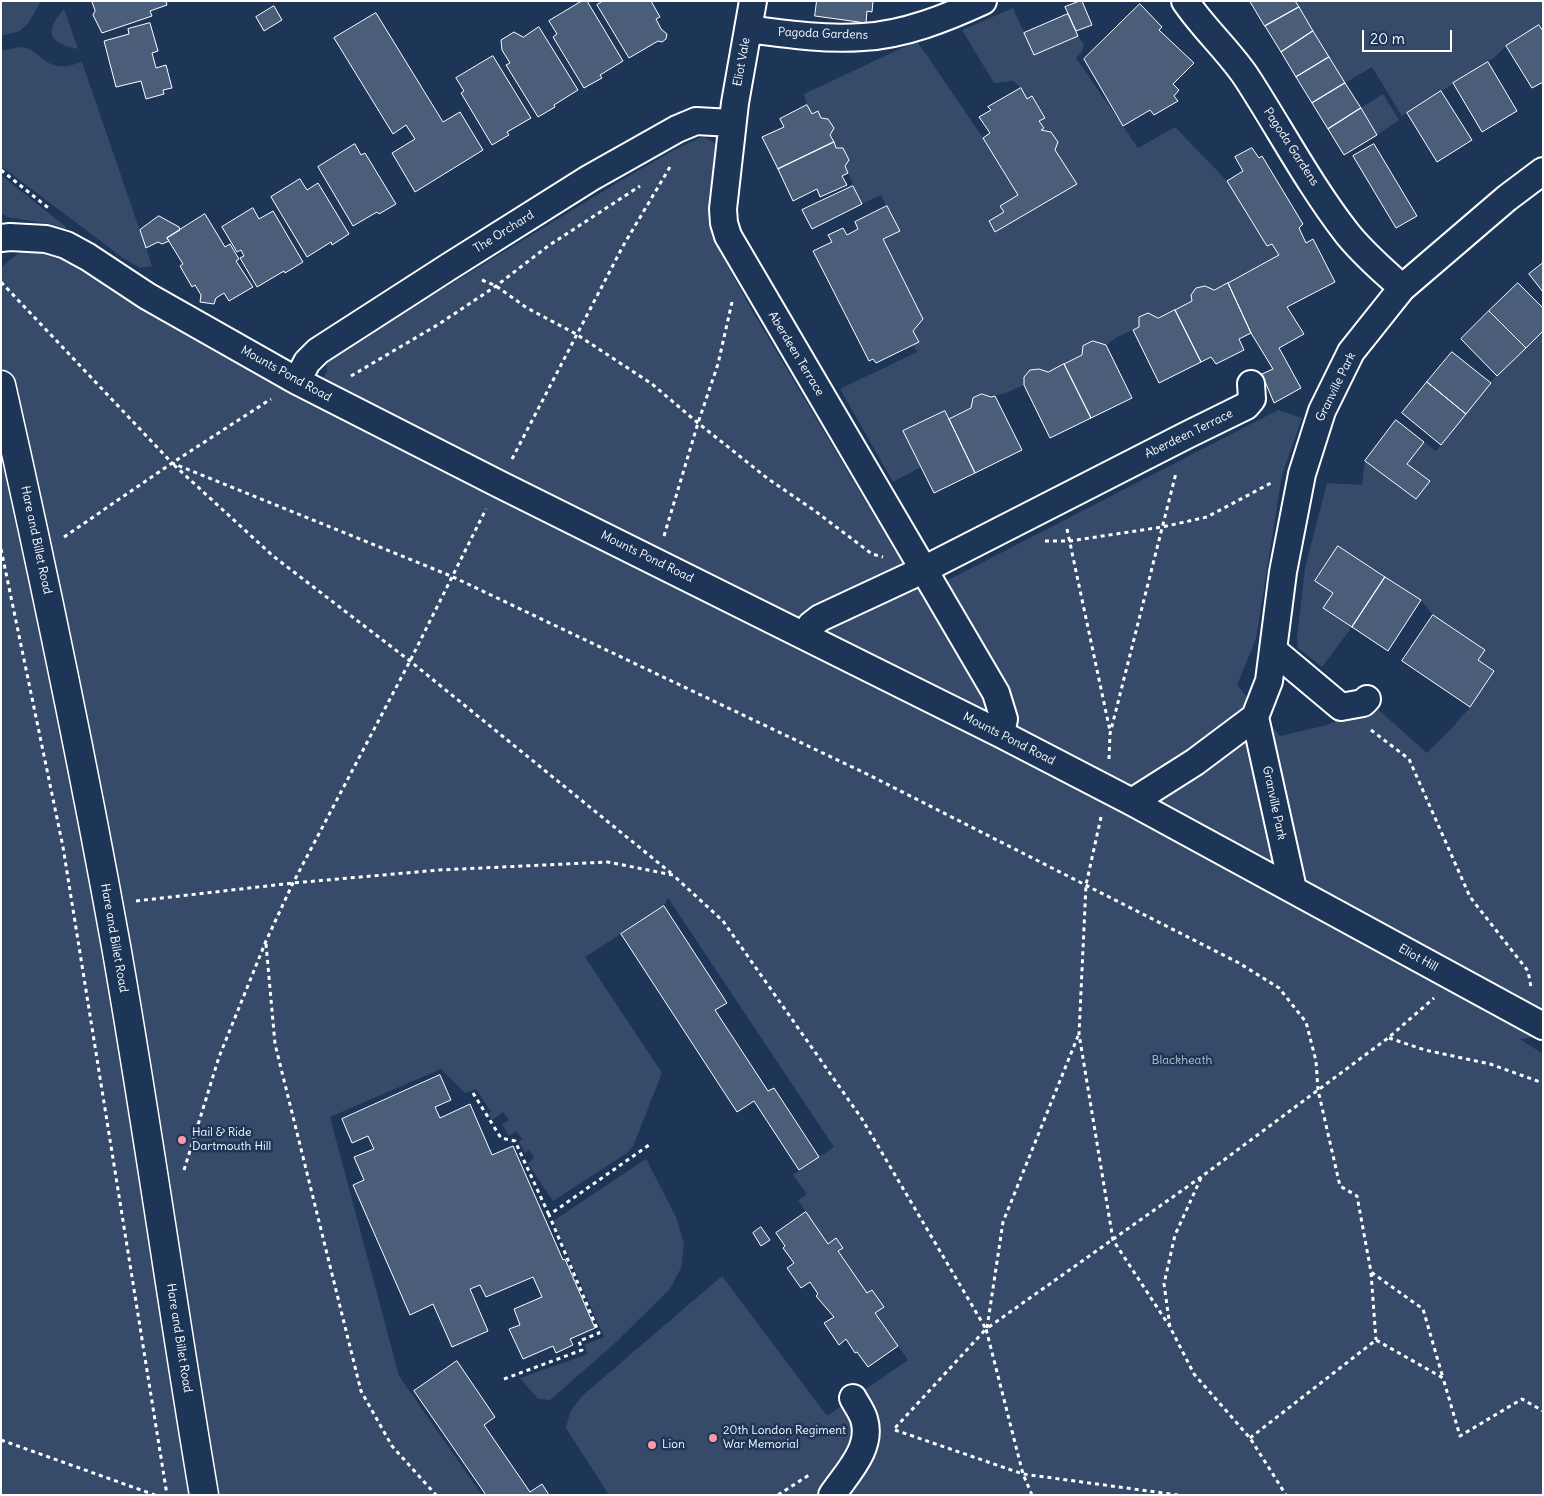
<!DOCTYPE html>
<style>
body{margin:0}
#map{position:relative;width:1544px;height:1496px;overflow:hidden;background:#1d3557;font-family:Delius,sans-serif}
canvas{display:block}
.frame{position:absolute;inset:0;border:2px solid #fff;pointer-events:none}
.scale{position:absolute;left:1362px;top:30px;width:90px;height:22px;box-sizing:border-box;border:2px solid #fff;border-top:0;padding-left:6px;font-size:15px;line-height:18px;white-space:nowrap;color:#fff;-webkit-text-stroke:4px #1d3557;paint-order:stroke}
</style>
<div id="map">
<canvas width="1544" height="1496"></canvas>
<div class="frame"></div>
<div class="scale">20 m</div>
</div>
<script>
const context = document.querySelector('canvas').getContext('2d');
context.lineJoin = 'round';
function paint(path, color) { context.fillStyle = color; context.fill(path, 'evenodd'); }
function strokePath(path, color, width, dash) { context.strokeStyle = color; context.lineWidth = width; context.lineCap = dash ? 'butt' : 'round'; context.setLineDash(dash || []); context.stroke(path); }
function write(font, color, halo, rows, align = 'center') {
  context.font = font + ' Delius,sans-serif'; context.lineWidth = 5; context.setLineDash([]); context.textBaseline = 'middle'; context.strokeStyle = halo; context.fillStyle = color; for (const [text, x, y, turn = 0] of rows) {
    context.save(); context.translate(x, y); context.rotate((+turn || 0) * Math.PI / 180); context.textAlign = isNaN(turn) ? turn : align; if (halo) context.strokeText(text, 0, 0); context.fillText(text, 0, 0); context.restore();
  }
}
paint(new Path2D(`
 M1,1H41L29,22L20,31L1,36Z
 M1295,1H1543V23L1506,46L1494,58L1402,116L1372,67L1345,83Z
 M1013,8L1034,55L1078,36L1084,44L1082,52L1076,58L1138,148L1175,127L1227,181L1267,246L1272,244L1279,255L1214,290L1205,286L1196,288L1191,295L1192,301L1158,318L1148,313L1139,317V327L1117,337L1106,345L1093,341L1083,346L1082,355L1048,372L1039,369L1030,370L1024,377V385C1010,391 997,399 982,394L973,398L971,408L949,419L945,411L904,431L921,467L893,482L840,389L917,352L913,345L919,341L913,331L923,318L883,239L899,231L881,195L862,204L845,166L849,160L843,148H836L830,135L834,128L828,119L821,118L818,111L812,114L807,105L804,94L917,41L983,138L1018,195L1000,206L1004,212L989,221L996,231L1077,184L1055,150L1058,142L1051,132L1041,130L1044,128L1039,121L1045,117L1033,96L1027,99L1021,88L1013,81L994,83L962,30Z
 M64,9L78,49C48,43 44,32 64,9Z
 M20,47C34,47 39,59 51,64C61,69 72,65 82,62L152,266L140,268L123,258L1,166V51Z
 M1383,94L1399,120L1377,135L1361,108Z
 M704,137L713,142L717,147L710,212L714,241L753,312L895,551L923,593L1278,410L1302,418L1282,475L1256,639L1237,685L1280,736L1327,725L1373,705L1427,753L1451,729L1470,707L1494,671L1478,660L1484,650L1433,615L1421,600L1338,546L1315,581L1333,593L1323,608L1352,627L1322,667L1298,648L1297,638L1305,568L1327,483L1362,485L1365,461L1416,499L1430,481L1407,464L1424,442L1436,451L1493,379L1543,331V1036L1520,1039L1543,1054V1495H609L566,1428L570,1412L581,1397L722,1276L827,1416L908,1360L875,1313L883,1307L872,1290L867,1293L838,1251L843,1248L836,1239L828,1244L798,1200L807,1194L793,1175L834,1147L668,898L664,906L585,957L662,1073L633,1146L627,1153L553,1201L528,1164L534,1158L529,1150L525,1153L519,1142L522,1139L516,1131L509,1136L502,1124L509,1120L503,1112L492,1120L488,1114L491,1112L476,1089L465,1093L441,1069L330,1117L399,1376L482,1495H1V268C15,255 24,247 44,250C62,253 77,266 91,275C111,287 130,300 149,312C200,344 254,374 308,402L327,372L326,362L331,357L620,181L672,151L699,138Z
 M1,175L66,227L64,231L49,224L7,217L1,213Z
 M646,1159L676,1217L684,1244L681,1268L670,1289L614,1344L550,1400L538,1399L520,1378L588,1354L584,1345L604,1337L553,1221Z`), '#364b69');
const building = new Path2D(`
 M92,1H166L167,5L150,11L152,16L102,33L93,15L95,11Z
 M582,1H587L623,61L600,75L602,78L584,88L553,37L557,34L549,21Z
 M603,1H651L660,17L656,19L661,29L667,34L666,39L662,42L658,41L629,58L597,5Z
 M817,1H873L872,12L867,11L866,23L815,16Z
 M1080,1H1082L1092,25L1076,31L1065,7Z
 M1250,1H1295L1299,7L1265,26Z
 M1140,4L1162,27L1159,30L1194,63L1173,84L1179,90L1174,96L1178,101L1154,115L1150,110L1123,126L1084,59Z
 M274,6L282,20L264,31L256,17Z
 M1299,7L1313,31L1281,52L1265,26Z
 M376,13L443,122L460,112L483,150L415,192L392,153L415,139L406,125L393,134L334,38Z
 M1068,14L1078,36L1034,55L1024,33Z
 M150,23L158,51L152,53L156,68L166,65L172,88L163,90L164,94L146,99L141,81L116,87L104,41L129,34L128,29Z
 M1539,25L1543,31V82L1532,88L1506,46Z
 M539,27L578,90L554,105L555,107L538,117L506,65L510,63L502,50L501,40L514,32L523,37Z
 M1313,31L1329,57L1296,77L1281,52Z
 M493,56L531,118L507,132L509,135L492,145L461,93L464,91L456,78Z
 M1329,57L1345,83L1312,103L1296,77Z
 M1488,62L1517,111L1482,132L1453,83Z
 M1345,83L1361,108L1328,129L1312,103Z
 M1021,88L1027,99L1032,96L1045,118L1039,121L1044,128L1041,130L1051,132L1058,142L1055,150L1077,184L995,232L989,221L1004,212L1000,206L1018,195L983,138L990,133L979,117L991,110L988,107Z
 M1441,91L1472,140L1437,162L1407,113Z
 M807,105L812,114L818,111L821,118L828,119L834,128L830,135L834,142L778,169L762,137L784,127L780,119Z
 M1361,108L1377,135L1344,155L1328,129Z
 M834,142L836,148H843L849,160L845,166L848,173L842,176L847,185L820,197L817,189L793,201L778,169Z
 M355,144L361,155L365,153L396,204L379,214L377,212L353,226L318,167Z
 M1374,144L1417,216L1396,228L1353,156Z
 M1252,148L1259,158L1262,156L1303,224L1299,228L1306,243L1313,239L1335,282L1287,307L1304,334L1279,348L1301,388L1274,403L1262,374L1273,369L1251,333L1228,283L1279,255L1272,244L1267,246L1227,181L1243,171L1235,157Z
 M300,179L307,190L318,183L349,234L332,245L331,242L307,257L271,197Z
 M853,186L862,204L812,229L802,210Z
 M887,206L900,231L883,239L923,319L913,331L919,342L876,363L873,359L869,361L813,251L832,242L828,235L843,228L847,235L858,229L855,222Z
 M253,208L259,219L273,211L303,262L285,273L284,271L257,287L240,258L244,256L241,250L237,252L222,227Z
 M205,214L225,247L230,244L239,259L236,261L253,287L229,301L224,293L216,298L214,304L200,302L201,295L195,285L192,287L180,266L183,264L167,238Z
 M159,216L179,227L180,230L167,238L169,241L162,244L158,242L146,248L140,230Z
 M1543,263V292L1529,274Z
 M1228,283L1251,333L1239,339L1244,350L1216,364L1211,357L1201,362L1175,310L1192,301L1191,295L1196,288L1205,286L1214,290Z
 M1518,283L1543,308V331L1526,348L1489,311Z
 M1175,310L1201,362L1159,383L1133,330L1139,327V317L1148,313L1158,318Z
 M1489,311L1526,348L1497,376L1461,339Z
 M1093,341L1106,345L1132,398L1091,418L1064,364L1082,355L1083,346Z
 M1452,352L1491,383L1466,414L1427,382Z
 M1064,364L1091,418L1050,438L1024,385V377L1030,370L1039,369L1048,372Z
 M1427,382L1466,414L1441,445L1402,413Z
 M982,394L991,397L995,396L1022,450L975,473L949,419L971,408L973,398Z
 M945,411L975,473L934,493L903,431Z
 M1396,420L1424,442L1407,464L1430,481L1416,499L1365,461Z
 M1338,546L1385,577L1352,627L1323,608L1333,593L1315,581Z
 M1385,577L1421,600L1388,651L1352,627Z
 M1433,615L1485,650L1478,660L1494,671L1470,707L1402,661Z
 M664,906L727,1003L715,1010L768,1091L774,1088L819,1157L799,1170L754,1101L737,1112L621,934Z
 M440,1075L451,1100L435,1107L440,1118L470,1104L492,1155L513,1146L563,1260L565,1259L595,1328L570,1339L573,1345L556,1353L553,1346L523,1359L509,1329L520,1325L514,1309L542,1297L533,1277L486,1297L480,1285L470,1289L488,1331L452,1347L433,1304L410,1315L353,1185L364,1180L354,1157L374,1149L368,1136L352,1143L342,1119Z
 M806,1212L828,1244L836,1238L843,1248L838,1251L867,1293L872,1290L884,1307L875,1313L898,1346L868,1367L857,1352L855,1353L846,1339L839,1345L824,1323L834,1317L816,1296L818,1294L810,1282L801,1288L787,1268L794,1263L783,1248L785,1246L776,1233Z
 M761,1227L770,1240L761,1246L753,1233Z
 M457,1361L495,1417L484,1425L530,1492L542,1484L549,1495H486L414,1391Z`);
paint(building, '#4a5d79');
strokePath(building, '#fff', 1);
const minor = new Path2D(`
 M753,1L735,103L723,209L724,223L728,236L996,693L1004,719L1001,734
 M1185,1C1204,29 1229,51 1247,78C1280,129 1309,184 1346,232C1362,253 1383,270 1402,288
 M748,29C785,34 825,40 863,37C904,35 946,18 983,1
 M1,238L10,237L46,239L66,245L88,257L147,296L297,381L499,484L1001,734L1132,802L1543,1026
 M297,381L307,362L318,351L450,266L590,178L677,129L696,121L732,123
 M805,636L811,625L820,618L923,570L1187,435L1246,406L1252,399L1251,384
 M1273,650L1341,707L1363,703L1367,699
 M1255,717L1293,889
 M1132,802L1195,762L1255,717L1269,681L1283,572L1302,474L1322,411L1351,352L1402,288L1507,198L1543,171
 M832,1495C847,1473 873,1448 864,1419C862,1412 856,1404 853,1398`);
const tertiary = new Path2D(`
 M1,385C43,571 82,758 116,946C148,1128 173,1312 204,1495`);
strokePath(minor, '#fff', 30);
strokePath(tertiary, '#fff', 31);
strokePath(new Path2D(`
 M1,170L51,210
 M482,280L496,286L527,308L576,334L652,384L698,423L767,478L815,511L872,554L883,557
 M1,282L172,463L451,576L869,775L1239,963L1279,988L1306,1022L1316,1061L1318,1090L1340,1186L1357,1196L1371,1272L1423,1309L1443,1378
 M351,376L439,324L496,286L548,246L640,186
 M512,459L623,246L670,167
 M174,465L273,556L410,661L671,873
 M1067,529L1110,731
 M664,536L698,423L718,364L732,302
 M64,537L172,463L271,399
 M1045,541H1070L1162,527L1207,517L1271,483
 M1,549L63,847L167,1495
 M1371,730L1409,759L1470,897L1528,971L1531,987
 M1109,759L1110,734L1176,473
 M1101,817L1086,885L1079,1034L1113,1240L1170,1327
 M136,901L293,883L439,870L608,862L673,875L723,921L862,1119L986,1329L895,1428
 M266,944L275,1044L361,1391L392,1446L436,1495
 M1389,1038L1425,1050L1490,1064L1543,1083
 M473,1093L501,1138L515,1141L549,1215
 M184,1170L219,1057L266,941L293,883L410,661L486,509
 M1201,1178L1175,1235L1164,1284L1170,1327L1194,1374L1250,1438L1286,1495
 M1371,1273L1376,1340
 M987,1328L1003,1222L1078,1036
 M504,1379L582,1350L579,1341L599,1333L549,1215L649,1145
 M895,1430L1023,1474L1178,1495
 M1250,1438L1376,1340L1443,1378L1460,1436L1522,1399L1543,1411
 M1,1440L155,1495
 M778,1495L809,1475
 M1032,1495L1023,1474L986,1329L1201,1177L1388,1038L1434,998`), '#fff', 3, [4, 4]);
strokePath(minor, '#1d3557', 26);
strokePath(tertiary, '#1d3557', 28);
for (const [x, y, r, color] of [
 [182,1140,5,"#ff9aa2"],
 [713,1438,5,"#ff9aa2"],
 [652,1445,5,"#ff9aa2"]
]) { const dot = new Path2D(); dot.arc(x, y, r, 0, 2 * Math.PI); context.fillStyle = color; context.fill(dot); strokePath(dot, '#1d3557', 2); }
write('12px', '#fff', '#1d3557', [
 ["Pagoda Gardens",823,34,2],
 ["Eliot Vale",742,62,-80],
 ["Pagoda Gardens",1291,147,57],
 ["The Orchard",504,232,-32],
 ["Aberdeen Terrace",796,354,59],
 ["Mounts Pond Road",286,374,29],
 ["Granville Park",1336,387,-64],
 ["Aberdeen Terrace",1189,434,-26],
 ["Hare and Billet Road",36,540,78],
 ["Mounts Pond Road",647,557,26],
 ["Mounts Pond Road",1009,739,27],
 ["Granville Park",1274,803,78],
 ["Hare and Billet Road",114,938,80],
 ["Eliot Hill",1418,958,29],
 ["Hare and Billet Road",179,1338,81]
]);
write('12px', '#b9c0ca', '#1d3557', [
 ["Blackheath",1182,1061]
]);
write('12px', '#fff', '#1d3557', [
 ["Hail & Ride",192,1133],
 ["Dartmouth Hill",192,1147],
 ["20th London Regiment",723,1431],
 ["War Memorial",723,1445],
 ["Lion",662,1445]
], 'left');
</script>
